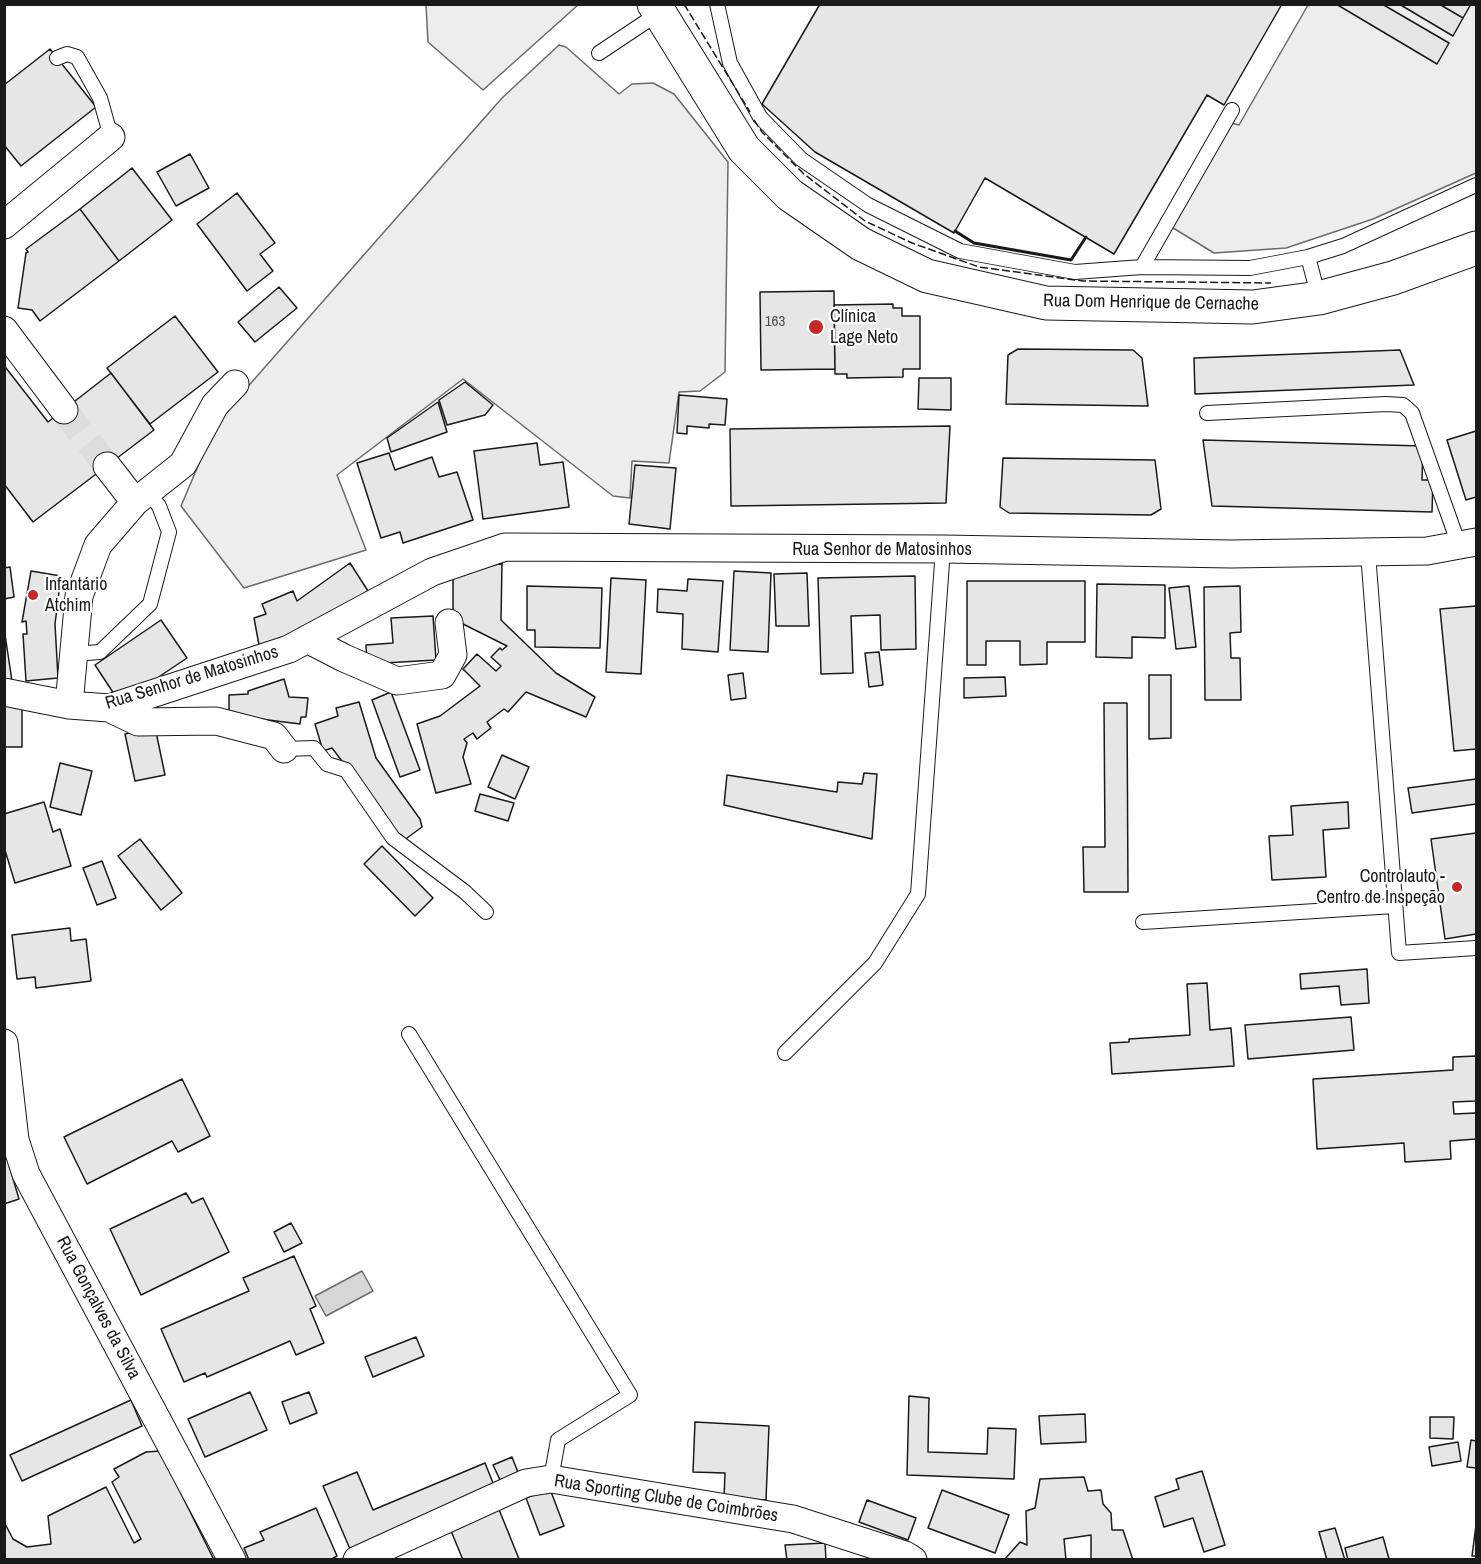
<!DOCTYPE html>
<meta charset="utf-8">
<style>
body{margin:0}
#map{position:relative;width:1481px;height:1564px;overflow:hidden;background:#fff;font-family:"Archivo Narrow",sans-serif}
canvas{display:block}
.frame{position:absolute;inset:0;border:6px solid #1a1a1a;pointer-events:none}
</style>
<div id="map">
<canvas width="1481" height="1564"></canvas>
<div class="frame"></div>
</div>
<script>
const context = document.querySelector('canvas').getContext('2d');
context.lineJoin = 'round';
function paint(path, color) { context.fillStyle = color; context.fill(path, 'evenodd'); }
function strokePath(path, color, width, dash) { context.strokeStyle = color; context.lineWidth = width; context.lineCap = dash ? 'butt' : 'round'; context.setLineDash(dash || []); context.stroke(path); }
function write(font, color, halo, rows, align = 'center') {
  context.font = font + ' "Archivo Narrow",sans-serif'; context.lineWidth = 4.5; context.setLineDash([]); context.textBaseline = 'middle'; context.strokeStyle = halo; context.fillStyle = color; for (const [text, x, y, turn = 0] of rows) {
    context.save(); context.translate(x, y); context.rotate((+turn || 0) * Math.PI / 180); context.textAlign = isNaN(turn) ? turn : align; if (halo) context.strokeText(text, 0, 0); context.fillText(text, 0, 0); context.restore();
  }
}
const built = new Path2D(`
 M426,5V4L578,5L483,90L428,42Z
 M1308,5H1476V173L1373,219L1286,248L1214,253L1165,223L1219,120L1239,125Z
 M559,45L566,47L619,94L632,84L653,83L674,94L728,162L725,372L700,391L679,392L669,463L632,461L630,498L613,496L463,379L337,475L366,550L244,588L181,506L221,412L236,400L502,98Z`);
paint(built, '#ededed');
strokePath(built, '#6a6a6a', 1.5);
const water = new Path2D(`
 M362,1271L373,1291L326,1316L315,1296Z`);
paint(water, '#d7d7d7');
strokePath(water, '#6a6a6a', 1.5);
const building = new Path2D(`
 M820,4H1282L1224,105L1207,95L1114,254L985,178L954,233L815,152L762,104Z
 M1336,4H1382L1449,43L1437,64Z
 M1399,4H1439L1463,18L1453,36Z
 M1439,4H1471L1463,18Z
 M50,49L96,107L21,166L4,145V85Z
 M190,154L209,188L176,206L157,172Z
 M132,168L172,220L119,261L80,209Z
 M237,193L275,243L260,254L273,271L247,291L197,224Z
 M80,209L119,261L40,321L32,310L18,308L26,253L28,252L26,249Z
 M279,287L297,308L255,342L238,322Z
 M834,291L835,369L761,370L760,292Z
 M893,304V308H902V316H920V369H903V377L847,378V374H835L834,305Z
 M175,316L218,372L150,424L107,368Z
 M1018,349L1133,350L1142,358L1148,406L1006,404L1008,355Z
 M1400,350L1414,385L1195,394L1194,358Z
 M6,368L48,422L111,373L154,430L33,522L4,484V369Z
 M919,378H951V410L918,409Z
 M465,382L493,405L485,415L447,425L439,400Z
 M679,395L727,399L725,425L709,424V428L687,426V434L677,433Z
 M438,402L447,432L391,452L387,438Z
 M950,426L946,503L731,506L730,429Z
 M1476,431V497L1466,500L1447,440Z
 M1203,440L1423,446L1422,480H1433L1432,512L1212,506Z
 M537,443L540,465L563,462L569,507L483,519L474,451Z
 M389,453L395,470L432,457L439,477L457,472L473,520L403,543L400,532L381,538L357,463Z
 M1003,458L1155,460L1161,509L1151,515L1009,513L1000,507Z
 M635,465L676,468L670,529L629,524Z
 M350,563L368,591L309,630L259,645L254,618L266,614L262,604L293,591L297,601Z
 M502,563L501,620L556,673L595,697L586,717L526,692L508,712L504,709L487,722L491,728L477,739L473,733L464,739L467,743L463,757L471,784L436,793L417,724L440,716L480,686L463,669L477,654L496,671L501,666L491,657L500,648L502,650L507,646L453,619V577Z
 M10,567L14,597L4,599V568Z
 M31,571L61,576L55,624L58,678L26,681L23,634H27L26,621L22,622Z
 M734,571L771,573L768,652L730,650Z
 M807,573L809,626H776L774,574Z
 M915,576L916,649L881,650L880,615L851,616L853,673L821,674L818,578Z
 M611,578L646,580L641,674L606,672Z
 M688,579L723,581L718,652L682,649L683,614L657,612L658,589L687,591Z
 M967,581H1085V642H1047V664L1020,665V641H986V665H967Z
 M1097,584L1165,585V638L1132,637V658L1096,657Z
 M527,586L602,588L600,648L535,647V630H527Z
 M1189,586L1196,647L1176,649L1169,588Z
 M1240,586L1241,632L1230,633L1231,658H1240L1241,700H1205L1204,587Z
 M1476,606V749L1454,751L1440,609Z
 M433,616L436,660L367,664L366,645L393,643L391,618Z
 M161,620L187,658L120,703L95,665Z
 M4,628L12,681L4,682Z
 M879,652L883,685L869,687L865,653Z
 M743,673L746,698L731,700L728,675Z
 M1149,675H1171V738L1149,739Z
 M1005,677L1006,696L964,698V678Z
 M284,679L289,697L308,698L306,717H301L300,724L229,715V695L248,694V691Z
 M391,692L420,770L400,777L372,700Z
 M359,702L376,758L420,819L422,827L403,841L332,748L323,751L315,724L338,716L336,708Z
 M1104,703H1127L1128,892H1084L1083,847H1105Z
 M4,706H22V747H4Z
 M155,727L165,775L135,781L125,734Z
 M502,755L529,767L515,799L488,787Z
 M60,763L92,771L81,815L50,807Z
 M864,773L877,774L872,839L724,805L727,775L837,792L838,782L862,784Z
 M1476,779V804L1412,813L1408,788Z
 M480,794L514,803L508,821L475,811Z
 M44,802L53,832L60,829L71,866L15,883L4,847V814Z
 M1348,802L1349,828L1323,830L1326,877L1272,880L1269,836L1293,835L1291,806Z
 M1476,833V934L1445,939L1431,839Z
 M140,839L182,893L161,910L118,856Z
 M382,846L433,898L415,916L364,864Z
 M102,861L116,898L97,905L83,868Z
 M70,928L71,941L86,939L91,981L36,988L35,977L17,979L12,935Z
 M1367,969L1369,1003L1341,1005L1339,986L1301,989L1300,974Z
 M1207,983L1210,1030L1231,1028L1234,1066L1112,1074L1110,1043L1129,1042V1039L1190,1035L1187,984Z
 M1351,1017L1354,1050L1248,1059L1245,1025Z
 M1476,1056V1101L1453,1102L1454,1114L1476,1113V1139L1450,1141L1451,1159L1405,1162L1404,1143L1317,1149L1313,1079L1453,1070V1057Z
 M182,1079L210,1136L178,1152L172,1141L87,1184L64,1137Z
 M4,1148L19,1199L4,1204Z
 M186,1193L192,1203L203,1198L229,1252L141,1295L110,1229Z
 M291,1223L302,1243L284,1252L274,1232Z
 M294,1256L316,1306L310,1309L324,1343L296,1355L290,1341L207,1377L205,1373L184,1382L161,1329L249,1291L243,1278Z
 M416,1337L424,1356L373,1377L365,1357Z
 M250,1392L267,1430L205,1457L188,1419Z
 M309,1392L317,1413L290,1424L282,1402Z
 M909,1396L929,1398L928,1452L987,1454L988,1428L1016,1429L1014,1479L907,1475Z
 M131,1400L142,1426L22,1481L10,1455Z
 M1085,1414L1086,1442L1041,1444L1039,1416Z
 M1430,1417H1454L1453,1439L1430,1438Z
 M695,1422L769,1426L766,1500L724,1498L725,1473L693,1472Z
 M1471,1440L1476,1441V1468L1467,1467Z
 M1458,1442L1461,1461L1432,1466L1429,1447Z
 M160,1451L214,1560H4V1522L13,1539L27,1547L51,1544L48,1516L106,1487L134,1543L141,1539L112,1482L119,1477L114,1469L146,1452Z
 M512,1457L519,1475L501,1482L493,1465Z
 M485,1463L495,1488L350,1549L323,1486L357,1472L373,1510Z
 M1202,1471L1225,1545L1204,1552L1193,1518L1164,1527L1155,1497L1179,1489L1176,1479Z
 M1084,1477L1088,1491L1101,1490L1103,1504L1111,1513L1112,1530H1123L1133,1560H1091V1535L1064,1539L1066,1560H1004L1020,1542L1027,1545L1026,1511L1035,1508L1040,1479Z
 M550,1489L564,1526L540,1535L526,1498Z
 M942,1490L1009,1515L995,1553L928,1528Z
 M867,1500L916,1518L908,1540L859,1522Z
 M498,1507L519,1559L463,1560L449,1526Z
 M316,1508L337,1556L330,1560H249L244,1548L264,1540L260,1532Z
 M1476,1525V1556H1472Z
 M1335,1528L1345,1560H1327L1319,1532Z
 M1383,1537L1389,1559L1348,1560L1345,1548Z
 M825,1543L826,1560H787L785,1545Z`);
paint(building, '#e6e6e6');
strokePath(building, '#1a1a1a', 1.5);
strokePath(new Path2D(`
 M64,410L107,466`), '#ddd', 27, [27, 14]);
const lane = new Path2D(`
 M717,4L730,63L760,117L801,159L868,205L960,251L1075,272L1142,267L1250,268L1308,257L1343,246L1476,185
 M599,53L659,13
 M57,58L67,54L77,57L100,98L111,137
 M1308,257L1319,298
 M1142,267L1232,110
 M1207,413L1386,404L1403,405L1412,413L1459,545
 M1368,553L1399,953L1476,948
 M74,654L100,652L150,604L169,532L159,506L148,492
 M284,749L314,748L327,764L346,770L393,838L465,892L486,912
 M1143,922L1394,906
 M409,1034L630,1395L558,1440L551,1479
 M785,1053L875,963L918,894L943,549`);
const street = new Path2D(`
 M4,225L111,137
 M4,330L64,410
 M107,466L135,502
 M307,639L344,658L397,681L442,675L453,655L449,623
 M4,692L69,705L109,708L289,649L432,572L505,547L943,549L1231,554L1427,551L1476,542
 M69,705L79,596L98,545L135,502L183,464L215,405L235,384
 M109,708L138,722L216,721L274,736L284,749
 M4,1043L15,1140L26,1174L232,1560
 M357,1560L526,1483L551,1479L793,1519L905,1555L913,1560`);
const secondary = new Path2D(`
 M654,4L744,149L790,195L861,244L927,276L1046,303L1253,307L1319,298L1393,278L1476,248`);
strokePath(lane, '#1a1a1a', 16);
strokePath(street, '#1a1a1a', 29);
strokePath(secondary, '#1a1a1a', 35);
strokePath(lane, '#fff', 14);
strokePath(street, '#fff', 27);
strokePath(secondary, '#fff', 33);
strokePath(new Path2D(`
 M684,4L750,112
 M754,120L762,132L804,174L865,221L912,243L979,267L1083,281L1271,283`), '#1a1a1a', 1.5, [8, 3]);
strokePath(new Path2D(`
 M955,231L974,243L1071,260L1086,237`), '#1a1a1a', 3);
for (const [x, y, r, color] of [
 [816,327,8,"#c62828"],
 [33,595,6,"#c62828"],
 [1457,887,6,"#c62828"]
]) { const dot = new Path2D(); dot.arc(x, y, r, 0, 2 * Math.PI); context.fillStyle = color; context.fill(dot); strokePath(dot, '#fff', 2); }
write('15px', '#4d4d4d', null, [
 ["163",775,322]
]);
write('18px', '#1a1a1a', '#fff', [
 ["Rua Dom Henrique de Cernache",1151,303,1],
 ["Rua Senhor de Matosinhos",882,550],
 ["Rua Senhor de Matosinhos",192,678,-17],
 ["Rua Gonçalves da Silva",98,1308,62],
 ["Rua Sporting Clube de Coimbrões",666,1499,9]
]);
write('18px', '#1a1a1a', '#fff', [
 ["Clínica",830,317],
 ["Lage Neto",830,338],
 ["Infantário",45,585],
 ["Atchim",45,606],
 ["Controlauto -",1445,877,"right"],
 ["Centro de Inspeção",1445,898,"right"]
], 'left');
</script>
